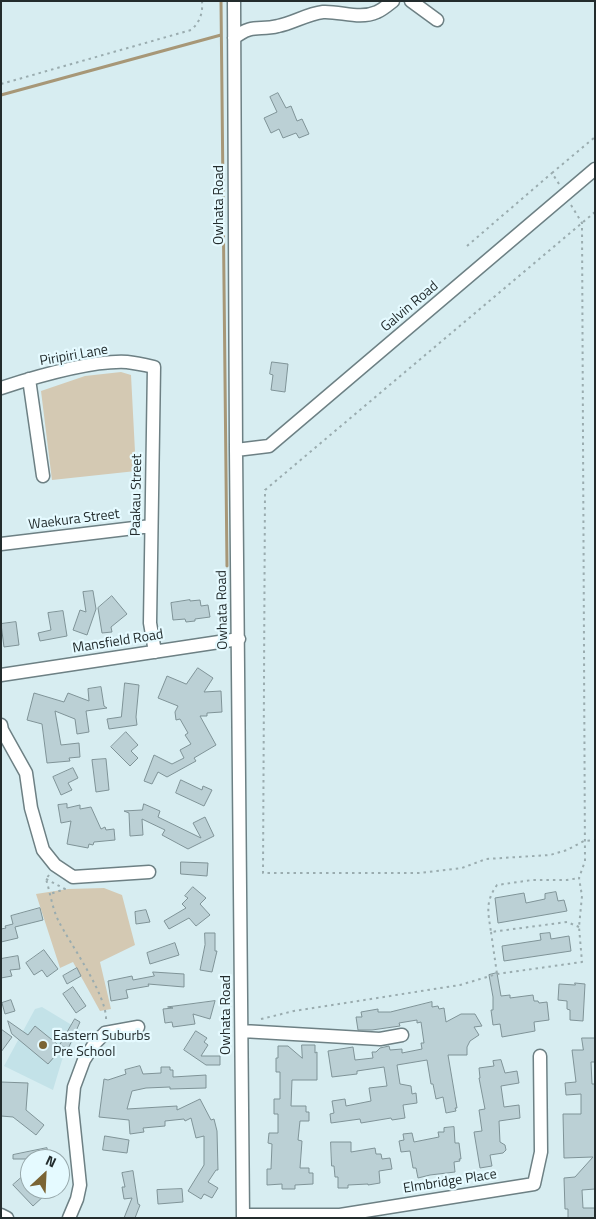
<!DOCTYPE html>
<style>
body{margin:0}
#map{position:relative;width:596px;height:1219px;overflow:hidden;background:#d7edf1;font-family:"Titillium Web",sans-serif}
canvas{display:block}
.frame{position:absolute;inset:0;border:2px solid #232c2d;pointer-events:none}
.north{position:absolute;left:20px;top:1149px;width:50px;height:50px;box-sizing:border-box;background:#e5faff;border:1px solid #97a8ab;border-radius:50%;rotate:25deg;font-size:14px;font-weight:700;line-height:20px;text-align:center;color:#232c2d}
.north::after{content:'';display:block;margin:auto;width:18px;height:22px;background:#7b6434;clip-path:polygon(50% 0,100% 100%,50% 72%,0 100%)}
</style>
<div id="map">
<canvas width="596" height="1219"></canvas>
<div class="frame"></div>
<div class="north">N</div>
</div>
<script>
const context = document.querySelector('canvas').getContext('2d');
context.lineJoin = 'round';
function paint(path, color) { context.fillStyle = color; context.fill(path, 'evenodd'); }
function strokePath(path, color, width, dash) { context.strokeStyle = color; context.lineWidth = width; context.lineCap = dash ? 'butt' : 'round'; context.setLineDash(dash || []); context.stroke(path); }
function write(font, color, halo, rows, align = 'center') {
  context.font = font + ' "Titillium Web",sans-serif'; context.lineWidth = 4.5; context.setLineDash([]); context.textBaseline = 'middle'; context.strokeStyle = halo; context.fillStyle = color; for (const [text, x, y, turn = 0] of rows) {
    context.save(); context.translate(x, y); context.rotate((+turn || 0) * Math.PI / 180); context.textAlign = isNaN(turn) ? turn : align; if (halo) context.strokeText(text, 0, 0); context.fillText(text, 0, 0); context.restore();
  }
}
paint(new Path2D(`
 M42,1007L80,1030L62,1060L53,1090L4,1066L35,1009Z`), '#c3e2e8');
paint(new Path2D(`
 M121,372L131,375L136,471L52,480L41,391L85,376Z
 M104,888L122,895L135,945L100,962L111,1009L100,1011L73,962L60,968L36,894L68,889Z`), '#d4c9b3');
strokePath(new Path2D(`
 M221,1L227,566
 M1,95L221,35`), '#a79777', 3);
const building = new Path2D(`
 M278,93L286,108L291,106L297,121L302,119L309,134L299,138L296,133L283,138L279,129L271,133L264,118L277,112L270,97Z
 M272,362L288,364L285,392L271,390L273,375L270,374Z
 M93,591L96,609L87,635L73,630L80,610L86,612L83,592Z
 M112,596L127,614L111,627L112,632L102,633L98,608Z
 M190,600V601L200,600L201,606L208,605L210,617L195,619V621L186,622L185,619L173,620L171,603Z
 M63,611L67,636L40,641L38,633L51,630L48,613Z
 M16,622L19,645L4,647L1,624Z
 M198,668L213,678L204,692L221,691L222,712L207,713V716H200L216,745L194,758L196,761L167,777L158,772L152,784L144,781L154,755L172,764L184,758L180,750L191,744L185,735L188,733L180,719L176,720L175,712L178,706L158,698L167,676L186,684Z
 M125,683L139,685L136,717L137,725L109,729L107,719L121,717Z
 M101,687L104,706L107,708L86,711L89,732L77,734L75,719L55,711L61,745L79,743L80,757L69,758L70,761L47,763L42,724L27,720L34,693L64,702L68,693L89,701L88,689Z
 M126,732L138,745L131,751L138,758L130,766L111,747Z
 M106,759L109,790L96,792L92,760Z
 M73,768L78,778L68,783L72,790L61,795L53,777Z
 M181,780L202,790L203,786L212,790L204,806L176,793Z
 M67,804V808L80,805V809L91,807L101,829L105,827L106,830L114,829L115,840L94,842L93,845L89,844L88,848L67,844L71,821L61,823L58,805Z
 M144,804L160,811L158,817L201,838L193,823L205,817L214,836L188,849L162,835L165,830L142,819L143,835L130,836L129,813L124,811L142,810Z
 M181,862L208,863L207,876L181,874Z
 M193,887L206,898L200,904L210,915L196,926L189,918L169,929L164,921L186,908L182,904L188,898L185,896Z
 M556,892L558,901L564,900L567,911L498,923L495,898L524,893L526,903L545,899V894Z
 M40,908L43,920L15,927L18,938L1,942V929L6,928L5,926L13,924L11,916Z
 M146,910L150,922L136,924L135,912Z
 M205,933H215V951H217L212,972L200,970L205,945Z
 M550,933L551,939L569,936L571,951L504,961L502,946L541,940L540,934Z
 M175,943L179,955L150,964L147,953Z
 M44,950L58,969L47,977L42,970L34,975L26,963Z
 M18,956L20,969L10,970L12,976L1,978V959Z
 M77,968L81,976L67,984L63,976Z
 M153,972L184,974V987L148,984L149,986L126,990L128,998L111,1001L108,981L132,976L133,980L154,976Z
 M497,973L501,996L510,995V998L533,995L534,1001H538L539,1003L547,1002L549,1020L534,1022L535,1031L502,1037L500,1024L493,1025L491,1010H493V997L489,975Z
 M575,983L585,984L583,1021L570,1020V1010L567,1009V1001L558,1000L559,984L575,985Z
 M73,987L86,1006L76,1013L63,994Z
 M11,1000L15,1011L5,1014L2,1003Z
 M215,1001L210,1019L193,1014L195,1024L173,1027L172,1022L165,1023L163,1009L173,1008L168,1007Z
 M432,1002V1007L438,1006L439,1009L444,1008L446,1022L461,1014H475L482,1026L474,1027L479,1035L470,1041L467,1047V1055H448L457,1108H455L456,1111L446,1113L443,1097L436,1099L433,1084H431L427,1060L397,1065L400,1084L411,1086L412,1094L416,1093L417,1103L403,1105L405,1118L392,1120L391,1118L361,1123L360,1119L331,1123L330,1114L334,1113L332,1101L345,1099L346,1106L371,1101L369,1088L387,1086L384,1067L357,1071V1074L332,1077L328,1051L353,1047L355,1060L373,1058L372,1052H376L380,1048L389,1046L390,1050L402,1049V1053L422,1049L421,1043H424L421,1022L417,1023V1020L399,1023L400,1026L372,1030H358L356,1017H362L361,1012L378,1009V1012H390Z
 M75,1019L80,1022L68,1049L60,1045Z
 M8,1021L28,1035L35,1026L62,1048L48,1064L12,1034Z
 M1,1029L12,1037L1,1052Z
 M196,1031L207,1038L204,1042L208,1045L201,1056H220V1065H206L184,1050Z
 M582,1038H595V1062H591L592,1084H595V1189L582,1190L583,1208H595V1218H568V1209H565L564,1178L575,1177L593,1157L564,1158L563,1114H581V1094L566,1095L565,1083L576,1082L572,1050H583Z
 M302,1045H315V1053L317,1052V1080H292L291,1106H306V1112H309V1121H300L298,1140L302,1141L300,1168H309V1173H313V1184L295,1185V1189H282V1184L267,1185V1169H271L272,1144L268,1143L269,1133H278V1114H274V1099H280V1072H276V1058H278V1046H288L302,1058Z
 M501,1060L505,1073L517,1071L519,1083L501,1086L504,1107L519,1105L520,1118L499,1121L500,1142L505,1145L506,1150L503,1153L490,1155L492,1166L480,1168L474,1132L482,1131L479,1110L485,1109L479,1078H480L479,1068L494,1066L493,1061Z
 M140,1066L143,1074L161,1073V1067H170V1070H173V1077L206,1075V1088L170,1089V1087L146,1088L132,1091L127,1109L177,1106V1110L200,1099L211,1120L214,1119L217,1131L218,1170H216L208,1182L218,1188L212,1198L204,1194L201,1199L188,1191L204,1165V1136L196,1138L191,1118L185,1121L184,1119L165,1121V1126L143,1128L144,1132L130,1134L129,1120L99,1117L104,1079L108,1080L126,1074L125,1070Z
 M1,1082L28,1083L26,1110L44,1125L36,1135L13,1117L1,1116Z
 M454,1127L455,1143H459L461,1159H459L460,1161L454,1162L455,1172L430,1175L418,1178L416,1168H413L410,1151L401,1152L399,1141L404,1140L403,1134L412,1133L414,1142L439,1137L438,1132H444V1128Z
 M105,1136L129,1140L127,1153L103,1150Z
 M331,1142H351V1152L375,1148L376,1154H381L382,1159L390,1158L392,1169L379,1171L380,1183L368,1185V1184L348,1185V1188H338V1177H335L334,1166H332Z
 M47,1148L49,1159H13V1155Z
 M30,1170V1189H39L45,1195L33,1206L13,1185Z
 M133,1171L138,1204L140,1205L135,1218H124L132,1198L124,1199L122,1187H125L122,1173Z
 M182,1189L183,1202L158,1204L157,1190Z`);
paint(building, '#bbd0d5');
strokePath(building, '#7f9397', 1);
const minor = new Path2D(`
 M234,1L236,450L243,1218
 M411,1L437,20
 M234,38C253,23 259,31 278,26C293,23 307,14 323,12C341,11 359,20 377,12C382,10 388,5 393,1
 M29,379L43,476
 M1,388C35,377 92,360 127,362C136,363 145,365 154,367L150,623L155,652
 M236,450L269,446L595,169
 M1,544L151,526
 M1,675L239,639
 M1,725L2,730L26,773L31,808L43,850L55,865L73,877L149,872
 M242,1031L380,1039L402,1035
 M1,1215L7,1218
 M243,1215H340L534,1184L541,1152L540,1056
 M69,1218L77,1199L80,1185L72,1108L74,1087L84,1060L95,1043L105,1033L138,1027`);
strokePath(minor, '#6d8084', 15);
strokePath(new Path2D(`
 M1,84L191,30C200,22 203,13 202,1
 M559,184L552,173L595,137
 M595,212L265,490L263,873H420L462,868L486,859L550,855L567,850L584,841L595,840
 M467,246L552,173
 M49,875L46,879C50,892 52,907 58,920C70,944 108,996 106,1021
 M46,879L65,889L50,894
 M579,927L567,922L491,932C488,912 485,902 497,885L532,880H567L579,878
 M491,932L497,974
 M261,1019L294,1011L460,985L497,974L582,962L579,927L582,896L579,878L585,861L582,223L571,205`), '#9aacaf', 2, [2.5, 4]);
strokePath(minor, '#fff', 12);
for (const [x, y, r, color] of [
 [43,1045,5,"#7b6434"]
]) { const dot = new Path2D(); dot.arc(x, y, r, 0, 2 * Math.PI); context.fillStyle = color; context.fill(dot); strokePath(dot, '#e5faff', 2); }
write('14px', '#232c2d', '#e5faff', [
 ["Owhata Road",220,205,-90],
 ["Galvin Road",410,307,-40],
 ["Piripiri Lane",74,356,-10],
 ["Paakau Street",137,495,-89],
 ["Waekura Street",74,520,-7],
 ["Owhata Road",223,610,-91],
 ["Mansfield Road",118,642,-9],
 ["Owhata Road",227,1015,-90],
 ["Elmbridge Place",450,1182,-9]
]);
write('14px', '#232c2d', '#e5faff', [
 ["Eastern Suburbs",53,1037],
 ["Pre School",53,1053]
], 'left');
</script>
